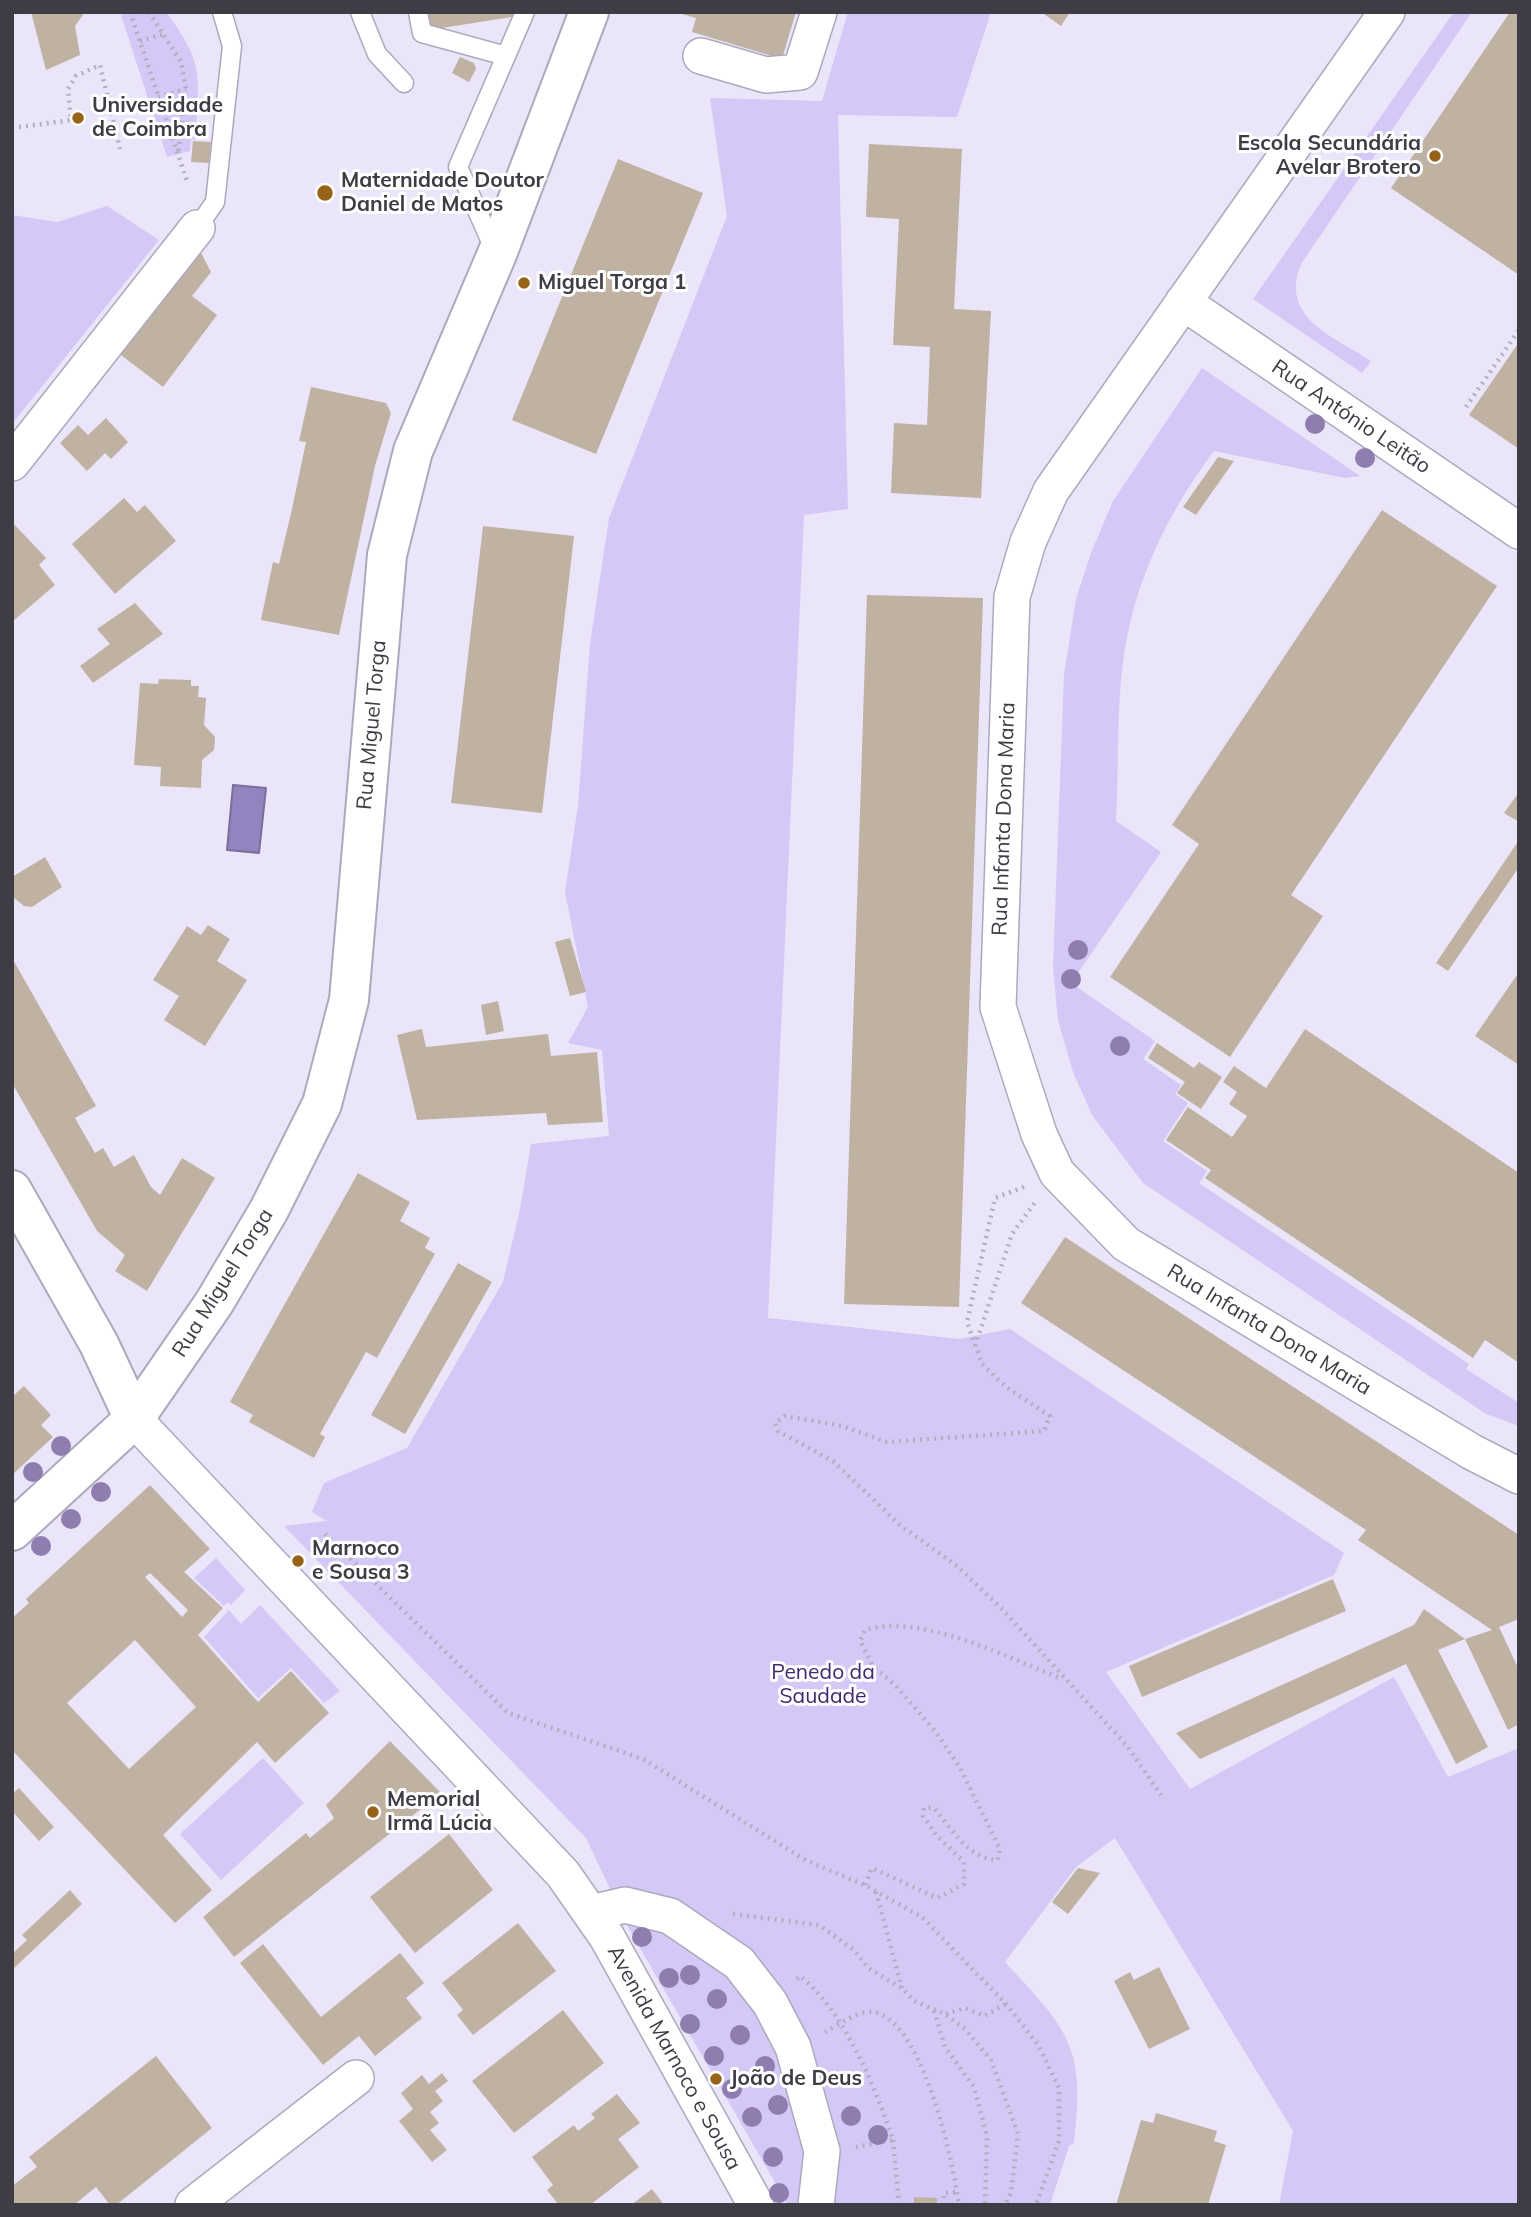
<!DOCTYPE html>
<meta charset="utf-8">
<style>
body{margin:0}
#map{position:relative;width:1531px;height:2217px;overflow:hidden;background:#eae5f9;font-family:Mulish,sans-serif}
canvas{display:block}
.frame{position:absolute;inset:0;border:14px solid #3e3c44;pointer-events:none}
</style>
<div id="map">
<canvas width="1531" height="2217"></canvas>
<div class="frame"></div>
</div>
<script>
const context = document.querySelector('canvas').getContext('2d');
context.lineJoin = 'round';
function paint(path, color) { context.fillStyle = color; context.fill(path, 'evenodd'); }
function strokePath(path, color, width, dash) { context.strokeStyle = color; context.lineWidth = width; context.lineCap = dash ? 'butt' : 'round'; context.setLineDash(dash || []); context.stroke(path); }
function write(font, color, halo, rows, align = 'center') {
  context.font = font + ' Mulish,sans-serif'; context.lineWidth = 6; context.setLineDash([]); context.textBaseline = 'middle'; context.strokeStyle = halo; context.fillStyle = color; for (const [text, x, y, turn = 0] of rows) {
    context.save(); context.translate(x, y); context.rotate((+turn || 0) * Math.PI / 180); context.textAlign = isNaN(turn) ? turn : align; if (halo) context.strokeText(text, 0, 0); context.fillText(text, 0, 0); context.restore();
  }
}
paint(new Path2D(`
 M120,12H166C206,66 198,75 196,139L191,140L190,151L167,157Z
 M848,12H991L957,117L838,115L848,509L804,515L768,1318L959,1339L1010,1329L1344,1553L1334,1575L1106,1672L1190,1789L1394,1677L1448,1777L1519,1748V2205H1279L1293,2131L1115,1838L1076,1867L1005,1962C1068,2030 1086,2046 1074,2143L1069,2146L1050,2205H788L628,1927L586,1838L284,1526L327,1521L312,1512L324,1483L407,1448L503,1282L520,1209L531,1144L609,1136L602,1050L568,1043L588,1007L565,892L578,806L590,644L609,518L727,216L710,98L822,101Z
 M1454,12H1472L1301,264C1279,318 1333,336 1371,361L1362,373L1253,299Z
 M107,206L159,240L12,424V215L57,222Z
 M1202,368L1360,476L1345,478L1214,451C1169,511 1135,579 1124,655C1116,709 1119,767 1116,821L1161,852L1071,983L1155,1041L1143,1059L1181,1085L1175,1094L1188,1103L1163,1141L1207,1171L1199,1183L1469,1364L1466,1369L1519,1403V1426L1486,1414L1143,1183L1092,1115L1073,1072L1058,1020L1053,967L1064,675L1076,599L1091,553L1113,501Z
 M216,1558L245,1590L231,1605L228,1602L224,1606L194,1578Z
 M260,1605L340,1691L324,1703L291,1668L258,1698L204,1637L229,1610L241,1624Z
 M263,1758L304,1803L221,1880L180,1834Z`), '#d3c8f6');
const water = new Path2D(`
 M233,785L266,788L259,853L227,850Z`);
paint(water, '#9383bf');
strokePath(water, '#7a6e9a', 2);
paint(new Path2D(`
 M31,12H85L75,26L80,55L46,70Z
 M427,12H517L518,16L429,30Z
 M796,12L782,59L692,32L696,18L678,13Z
 M1041,12H1070L1061,26Z
 M1510,12H1519V275L1391,188Z
 M460,57L474,63L476,69L469,82L452,73Z
 M193,141L211,142L209,163L191,162Z
 M869,144L962,149L954,309L991,311L981,498L891,493L894,423L927,425L930,347L893,345L899,219L866,217Z
 M618,159L703,193L596,454L512,420Z
 M199,249L211,272L192,296L217,315L163,387L117,352Z
 M1519,342V449L1469,415Z
 M311,387L386,403L391,413L375,466L339,635L261,620L273,562L279,564L292,509L306,442L299,441Z
 M106,418L128,442L111,459L105,453L87,471L60,443L78,425L88,435Z
 M1218,457L1234,461L1196,515L1183,507Z
 M124,498L137,512L145,505L176,541L115,594L72,544Z
 M1382,510L1497,586L1291,895L1323,916L1230,1057L1110,977L1199,844L1172,825Z
 M12,522L46,558L39,565L55,585L12,622Z
 M483,526L574,536L542,813L451,803Z
 M867,595L983,598L959,1307L844,1304Z
 M135,603L163,634L93,683L80,666L110,644L97,629Z
 M159,679L191,680V686H199L198,697L206,698L204,725L215,737L214,750L202,760L201,788L160,786L161,767L134,765L140,683L158,684Z
 M1519,792V822L1504,813Z
 M1519,840V867L1448,971L1436,963Z
 M45,857L62,887L32,907L24,906L14,898L12,877Z
 M208,925L230,939L217,961L247,980L205,1046L164,1020L179,996L153,980L187,926L201,935Z
 M570,938L586,992L570,996L555,942Z
 M12,958L96,1106L75,1118L95,1153L103,1148L114,1167L134,1155L151,1187L160,1195L182,1158L215,1178L147,1291L115,1271L125,1255L97,1231L12,1083Z
 M1519,972V1065L1475,1036Z
 M498,1001L504,1031L486,1035L481,1005Z
 M422,1029L426,1047L548,1034L551,1056L597,1052L603,1122L548,1125L546,1113L417,1120L397,1035Z
 M1305,1029L1519,1173V1363L1485,1340L1473,1358L1205,1178L1211,1170L1166,1140L1188,1107L1232,1137L1247,1116L1229,1104L1237,1092L1223,1082L1234,1066L1266,1088Z
 M1157,1043L1194,1068L1199,1062L1222,1077L1201,1109L1177,1093L1185,1082L1148,1058Z
 M358,1173L410,1202L400,1221L430,1238L425,1248L435,1254L377,1358L366,1352L320,1434L325,1437L314,1458L249,1422L253,1415L230,1402Z
 M1065,1237L1519,1535V1619L1499,1627L1519,1670V1724L1508,1730L1465,1639L1438,1650L1488,1747L1456,1764L1406,1664L1200,1759L1176,1733L1414,1625L1424,1609L1465,1639L1492,1630L1358,1540L1366,1530L1021,1303Z
 M458,1263L492,1282L405,1434L371,1415Z
 M24,1386L51,1415L41,1425L53,1437L12,1475V1393L14,1395Z
 M150,1485L210,1549L184,1572L223,1608L198,1635L258,1702L291,1671L329,1713L275,1763L257,1742L163,1835L212,1890L175,1923L12,1750V1618L29,1603L26,1599ZM150,1573L188,1610L182,1617L145,1577ZM135,1640L196,1707L129,1769L67,1703Z
 M1333,1579L1346,1611L1142,1697L1129,1666Z
 M390,1741L441,1793L234,1957L203,1917L306,1833L310,1838L334,1818L326,1805Z
 M19,1788L54,1827L39,1841L12,1811V1794Z
 M449,1834L493,1890L415,1953L370,1897Z
 M1078,1868L1100,1873L1068,1914L1052,1902Z
 M70,1890L82,1904L12,1970V1954L27,1940L22,1935Z
 M518,1923L556,1971L473,2035L457,2015L463,2010L442,1983Z
 M263,1944L321,2017L400,1953L424,1983L406,1998L422,2018L375,2056L359,2036L323,2065L240,1963Z
 M1159,1967L1190,2029L1149,2049L1114,1981L1130,1972L1134,1980Z
 M563,2010L604,2063L514,2133L472,2081Z
 M156,2056L212,2128L116,2205H110L96,2187L74,2205H12V2186L37,2167L29,2157Z
 M442,2073L448,2081L435,2091L443,2101L430,2112L439,2123L430,2130L447,2150L432,2162L399,2121L413,2109L401,2093L422,2075L429,2084Z
 M617,2094L640,2123L618,2139L639,2167L590,2205H559L547,2190L553,2185L532,2157L574,2125L578,2131L595,2118L591,2114Z
 M1156,2113L1217,2131L1214,2141L1226,2145L1208,2205H1116L1141,2120L1153,2123Z
 M652,2189L664,2205H631Z
 M914,2197L937,2198V2205H914Z`), '#c0b2a2');
const service = new Path2D(`
 M360,12L377,54L404,83
 M418,12L422,33L506,56
 M197,228L215,202L232,46L222,12
 M495,251L458,167L525,12`);
const minor = new Path2D(`
 M1387,12L1051,491L1028,542L1012,597L998,1007L1039,1134L1057,1173L1126,1244L1472,1452L1519,1476
 M701,56L766,75L800,72L819,12
 M1183,302L1519,531
 M12,463L197,228
 M134,1419L563,1874L607,1937L756,2205
 M591,1913L625,1905L670,1916L739,1963L770,2003L793,2047L822,2151L816,2205
 M193,2205L356,2078`);
const tertiary = new Path2D(`
 M12,1190L99,1344L134,1419`);
const secondary = new Path2D(`
 M12,1531L134,1419L214,1303L269,1210L322,1104L349,1000L387,555L413,451L497,254L589,12`);
strokePath(service, '#ada9bc', 21);
strokePath(minor, '#ada9bc', 38);
strokePath(tertiary, '#ada9bc', 42);
strokePath(secondary, '#ada9bc', 42);
strokePath(new Path2D(`
 M130,12L188,184
 M149,12L181,62L186,89L178,154
 M140,41L164,34
 M158,97L186,89
 M12,128L71,120L68,89L76,76L100,65L120,149
 M1466,407L1519,330
 M1024,1187L995,1198L967,1322L982,1364L1006,1387L1050,1416L1044,1431L887,1442L842,1426L785,1416L775,1423L778,1431L834,1462L900,1525L957,1566L1001,1608L1128,1747L1161,1795
 M975,1346L1012,1234L1036,1201
 M325,1534L508,1713L643,1759L807,1861L865,1885L923,1918L1006,2004L1039,2046L1059,2088V2141L1036,2205
 M865,1885L872,1868L937,1898L964,1884V1862L937,1836L923,1816L924,1808H934C952,1829 968,1859 998,1860L1000,1849L959,1766L935,1731L895,1685L873,1666L860,1641L865,1630C920,1612 1010,1659 1063,1679
 M876,1892L902,1988
 M733,1914L819,1925L854,1950L868,1968L903,1989L914,2001L945,2014L965,2029L991,2060L1018,2134L1011,2193L1005,2205
 M797,1979L800,1976C845,2012 875,2087 893,2140L856,2147
 M934,2011L945,2047L974,2087L987,2136L985,2205
 M946,2014L965,2008L984,2016L1006,2004
 M825,2032C841,2024 862,2006 880,2014C925,2032 953,2161 959,2205
 M893,2140L899,2205
 M944,2205V2193L957,2192`), '#b2aebf', 4.5, [2, 5]);
strokePath(service, '#fff', 18);
strokePath(minor, '#fff', 35);
strokePath(tertiary, '#fff', 38);
strokePath(secondary, '#fff', 38);
context.fillStyle = '#8e7dae';
for (const [x, y] of [
 [1315,424],
 [1365,458],
 [1078,950],
 [1071,979],
 [1120,1046],
 [61,1446],
 [33,1472],
 [101,1492],
 [71,1519],
 [41,1546],
 [642,1937],
 [690,1975],
 [669,1978],
 [717,1999],
 [690,2024],
 [740,2035],
 [714,2056],
 [765,2066],
 [732,2089],
 [778,2105],
 [851,2116],
 [752,2117],
 [878,2135],
 [773,2157],
 [779,2193]
]) { context.beginPath(); context.arc(x, y, 10, 0, 2 * Math.PI); context.fill(); }
for (const [x, y, r, color] of [
 [78,118,7,"#976318"],
 [1435,156,7,"#976318"],
 [325,193,9,"#976318"],
 [524,283,7,"#976318"],
 [298,1561,7,"#976318"],
 [373,1812,7,"#976318"],
 [716,2079,7,"#976318"]
]) { const dot = new Path2D(); dot.arc(x, y, r, 0, 2 * Math.PI); context.fillStyle = color; context.fill(dot); strokePath(dot, '#fff', 2.5); }
write('bold 21px', '#3e3c44', '#fff', [
 ["Universidade",92,106],
 ["de Coimbra",92,130],
 ["Escola Secundária",1421,144,"right"],
 ["Avelar Brotero",1421,168,"right"],
 ["Maternidade Doutor",341,181],
 ["Daniel de Matos",341,205],
 ["Miguel Torga 1",538,283],
 ["Marnoco",312,1549],
 ["e Sousa 3",312,1573],
 ["Memorial",387,1800],
 ["Irmã Lúcia",387,1824],
 ["João de Deus",730,2079]
], 'left');
write('21px', '#3e3c44', '#fff', [
 ["Rua António Leitão",1351,417,34],
 ["Rua Miguel Torga",372,725,-85],
 ["Rua Infanta Dona Maria",1004,819,-88],
 ["Rua Miguel Torga",223,1283,-58],
 ["Rua Infanta Dona Maria",1269,1330,31],
 ["Avenida Marnoco e Sousa",674,2058,61]
]);
write('21px', '#422870', '#fff', [
 ["Penedo da",823,1673],
 ["Saudade",823,1697]
]);
</script>
